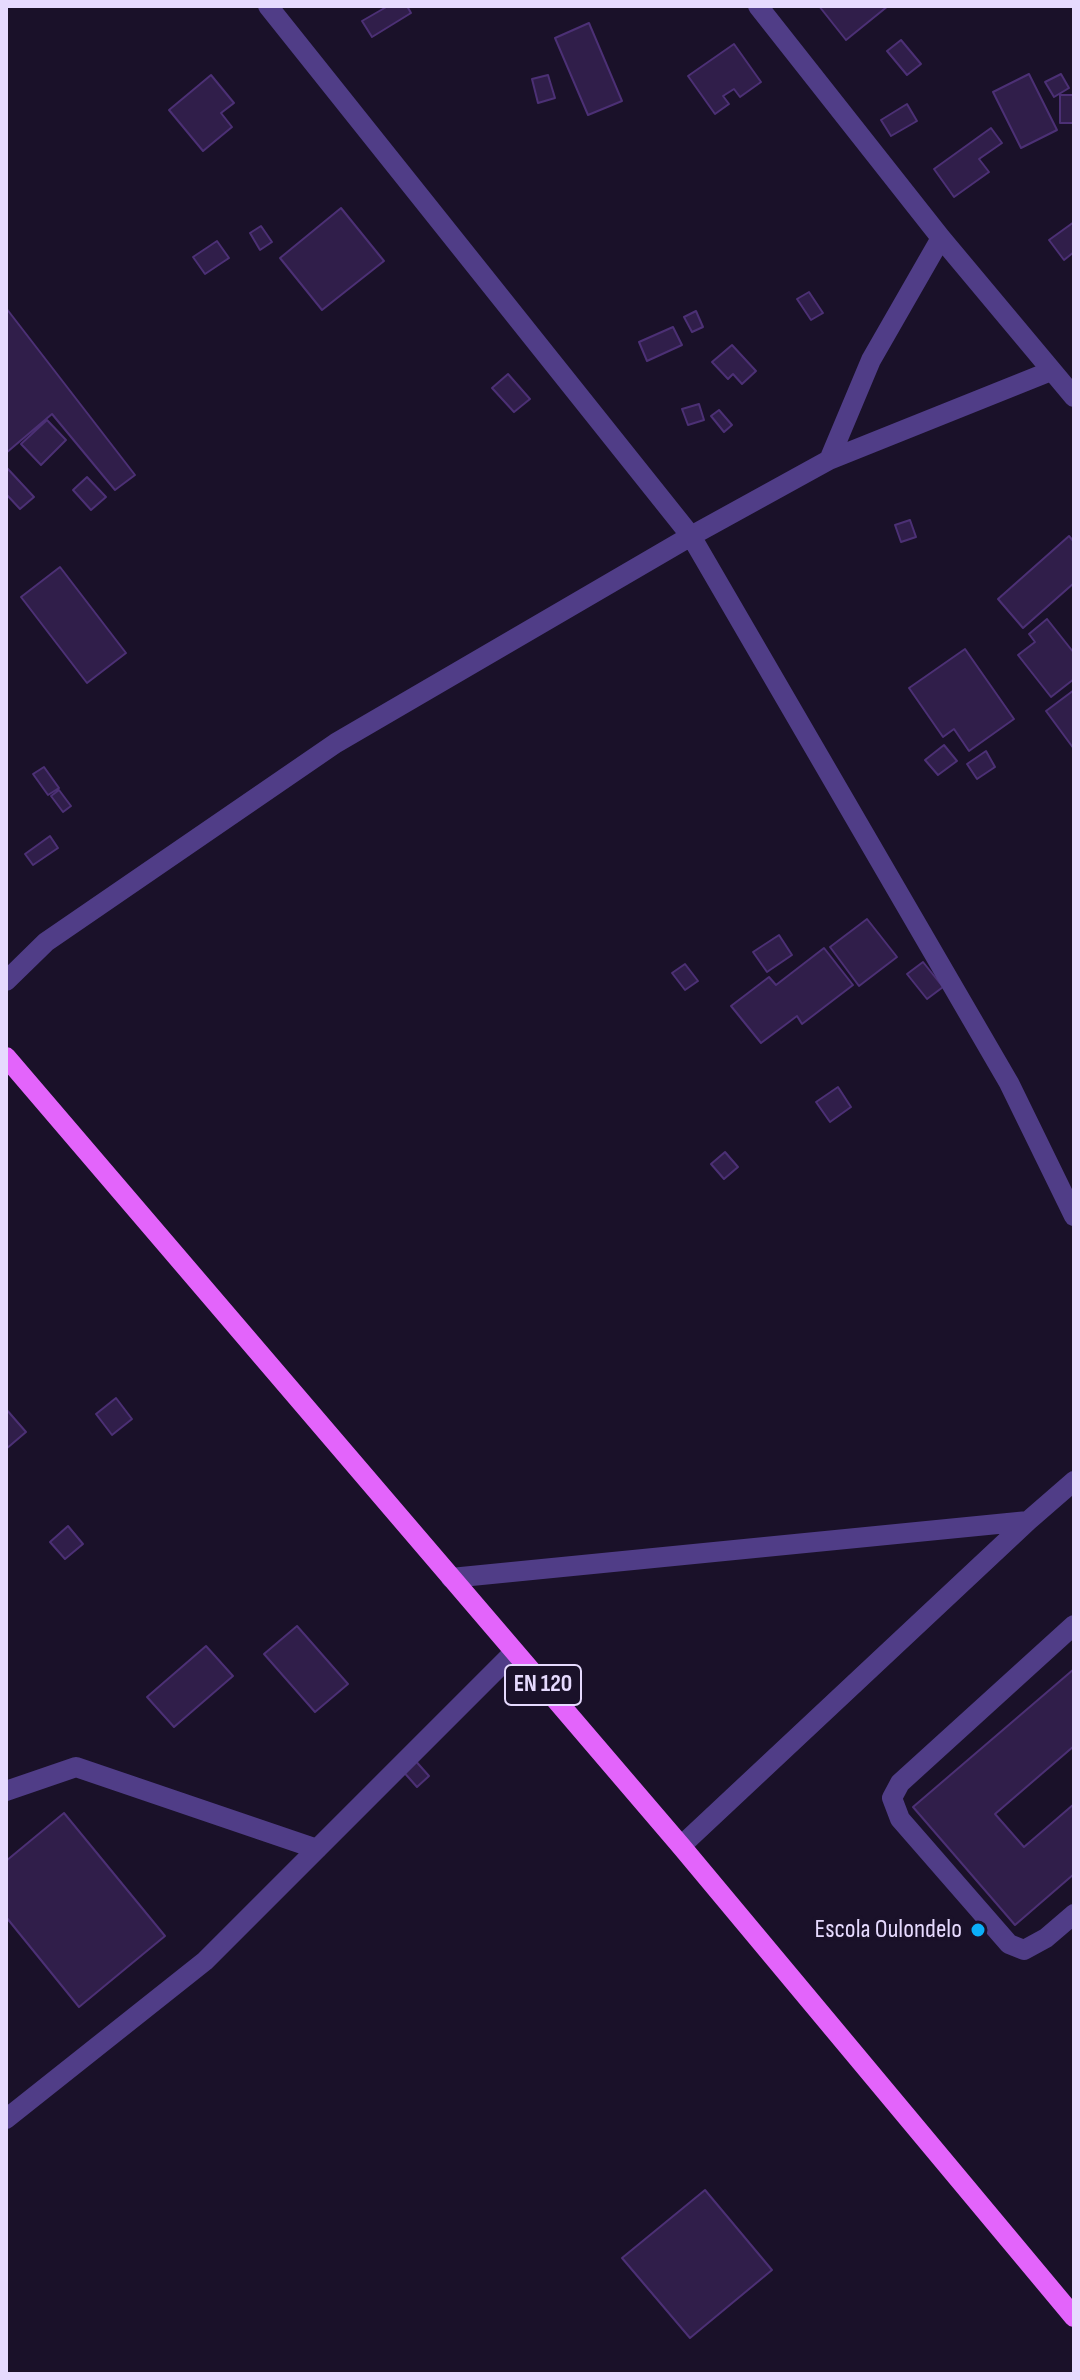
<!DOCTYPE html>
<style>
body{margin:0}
#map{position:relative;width:1080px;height:2380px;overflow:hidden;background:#1a1129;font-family:"Sofia Sans Condensed",sans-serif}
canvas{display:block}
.frame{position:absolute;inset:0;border:8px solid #e6dafe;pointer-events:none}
</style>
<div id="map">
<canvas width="1080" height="2380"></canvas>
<div class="frame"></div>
</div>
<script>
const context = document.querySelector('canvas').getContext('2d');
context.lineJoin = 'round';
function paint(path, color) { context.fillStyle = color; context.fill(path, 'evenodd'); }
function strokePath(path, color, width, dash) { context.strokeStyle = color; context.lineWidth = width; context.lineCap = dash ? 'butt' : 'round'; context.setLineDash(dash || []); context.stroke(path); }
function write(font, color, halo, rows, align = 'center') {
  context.font = font + ' "Sofia Sans Condensed",sans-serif'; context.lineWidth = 8; context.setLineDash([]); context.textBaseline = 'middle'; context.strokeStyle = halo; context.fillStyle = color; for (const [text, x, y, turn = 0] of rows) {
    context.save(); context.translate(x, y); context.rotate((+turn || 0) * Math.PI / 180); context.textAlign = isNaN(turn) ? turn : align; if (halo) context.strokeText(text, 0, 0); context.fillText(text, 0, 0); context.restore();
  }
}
const building = new Path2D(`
 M388,6H407L411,13L372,37L362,21Z
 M819,6H888L846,40Z
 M589,23L622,101L588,115L555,38Z
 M901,40L921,64L907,75L887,51Z
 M734,44L761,82L740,97L734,89L723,96L729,104L715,114L688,76Z
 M1029,74L1057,130L1021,148L993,92Z
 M1061,74L1069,88L1054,97L1045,82Z
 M211,75L234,103L221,113L232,127L203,151L169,110Z
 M548,75L555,98L538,103L532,79Z
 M1060,95H1074V123H1060Z
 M907,104L917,121L891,136L881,120Z
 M991,128L1002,143L979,159L989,172L954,197L934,169Z
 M341,208L384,261L322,310L280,258Z
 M1074,222V252L1064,260L1049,240Z
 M261,226L272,242L260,250L250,233Z
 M217,241L229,258L205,274L193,257Z
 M809,292L823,313L811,320L797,299Z
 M6,308L135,475L115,490L52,414L6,453Z
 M696,311L703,327L692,332L684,317Z
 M673,327L682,345L647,361L639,342Z
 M732,345L756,371L742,384L733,374L728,379L712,362Z
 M508,374L530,399L514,412L492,388Z
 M699,404L704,420L688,425L682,409Z
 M719,410L732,425L724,432L711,416Z
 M47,420L66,440L41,465L21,444Z
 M7,468L34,497L20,509L6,494Z
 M87,477L106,497L91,510L73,490Z
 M910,520L916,537L901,542L895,525Z
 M1069,536L1074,542V583L1023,628L998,599Z
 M60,567L126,653L87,683L21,597Z
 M1047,619L1074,653V679L1051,697L1018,655L1035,642L1029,634Z
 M965,649L1014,719L969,751L954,729L943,737L909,688Z
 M1074,690V749L1046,711Z
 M944,745L957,761L938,775L925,760Z
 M986,751L995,767L977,779L967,764Z
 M44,767L59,788L48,795L33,774Z
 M59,790L71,806L63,812L51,796Z
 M50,836L58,848L33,865L25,854Z
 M867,919L897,957L859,986L830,947Z
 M779,935L792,955L767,972L753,952Z
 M824,948L853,985L802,1024L797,1016L761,1043L731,1006L769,977L776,985Z
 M923,962L943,987L927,999L907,974Z
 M685,964L698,981L685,990L672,973Z
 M838,1087L851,1107L830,1122L816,1102Z
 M725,1152L738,1167L724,1179L711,1164Z
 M116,1398L132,1419L112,1435L96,1414Z
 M6,1409L26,1432L6,1449Z
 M68,1526L83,1544L65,1559L50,1542Z
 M297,1626L348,1684L315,1712L264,1654Z
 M206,1646L233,1676L174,1727L147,1697Z
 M1074,1669V1746L995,1814L1024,1847L1074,1804V1874L1015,1925L913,1807Z
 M413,1758L429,1776L417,1787L401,1769Z
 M64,1813L165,1936L79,2007L6,1917V1861Z
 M705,2190L772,2270L690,2338L622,2258Z`);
paint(building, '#301e4a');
strokePath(building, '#4c3075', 2);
strokePath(new Path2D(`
 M268,6L691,536L1009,1083L1074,1216
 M758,6L941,238L1074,397
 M829,460L871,360L941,238
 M6,981L46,942L336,743L691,536L829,460L1051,371
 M451,1578L1028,1521
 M1074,1625L900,1783L892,1798L900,1819L1009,1944L1024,1950L1046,1938L1074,1914
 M6,1791L76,1767L317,1849
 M681,1846L1028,1521L1074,1481
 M6,2119L205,1961L514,1652`), '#503d87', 20);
strokePath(new Path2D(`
 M6,1057L681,1846L1074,2317`), '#e364fb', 20);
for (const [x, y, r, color] of [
 [978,1930,8,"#0baff9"]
]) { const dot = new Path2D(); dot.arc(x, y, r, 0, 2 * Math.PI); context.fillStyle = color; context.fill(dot); strokePath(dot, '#1a1129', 3); }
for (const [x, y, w] of [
 [543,1685,76]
]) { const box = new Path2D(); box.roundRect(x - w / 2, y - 20, w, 40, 6); context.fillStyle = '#1a1129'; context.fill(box); strokePath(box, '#e6dafe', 2); }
write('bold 24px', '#e6dafe', null, [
 ["EN 120",543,1685]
]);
write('26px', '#e6dafe', '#1a1129', [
 ["Escola Oulondelo",962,1930]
], 'right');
</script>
